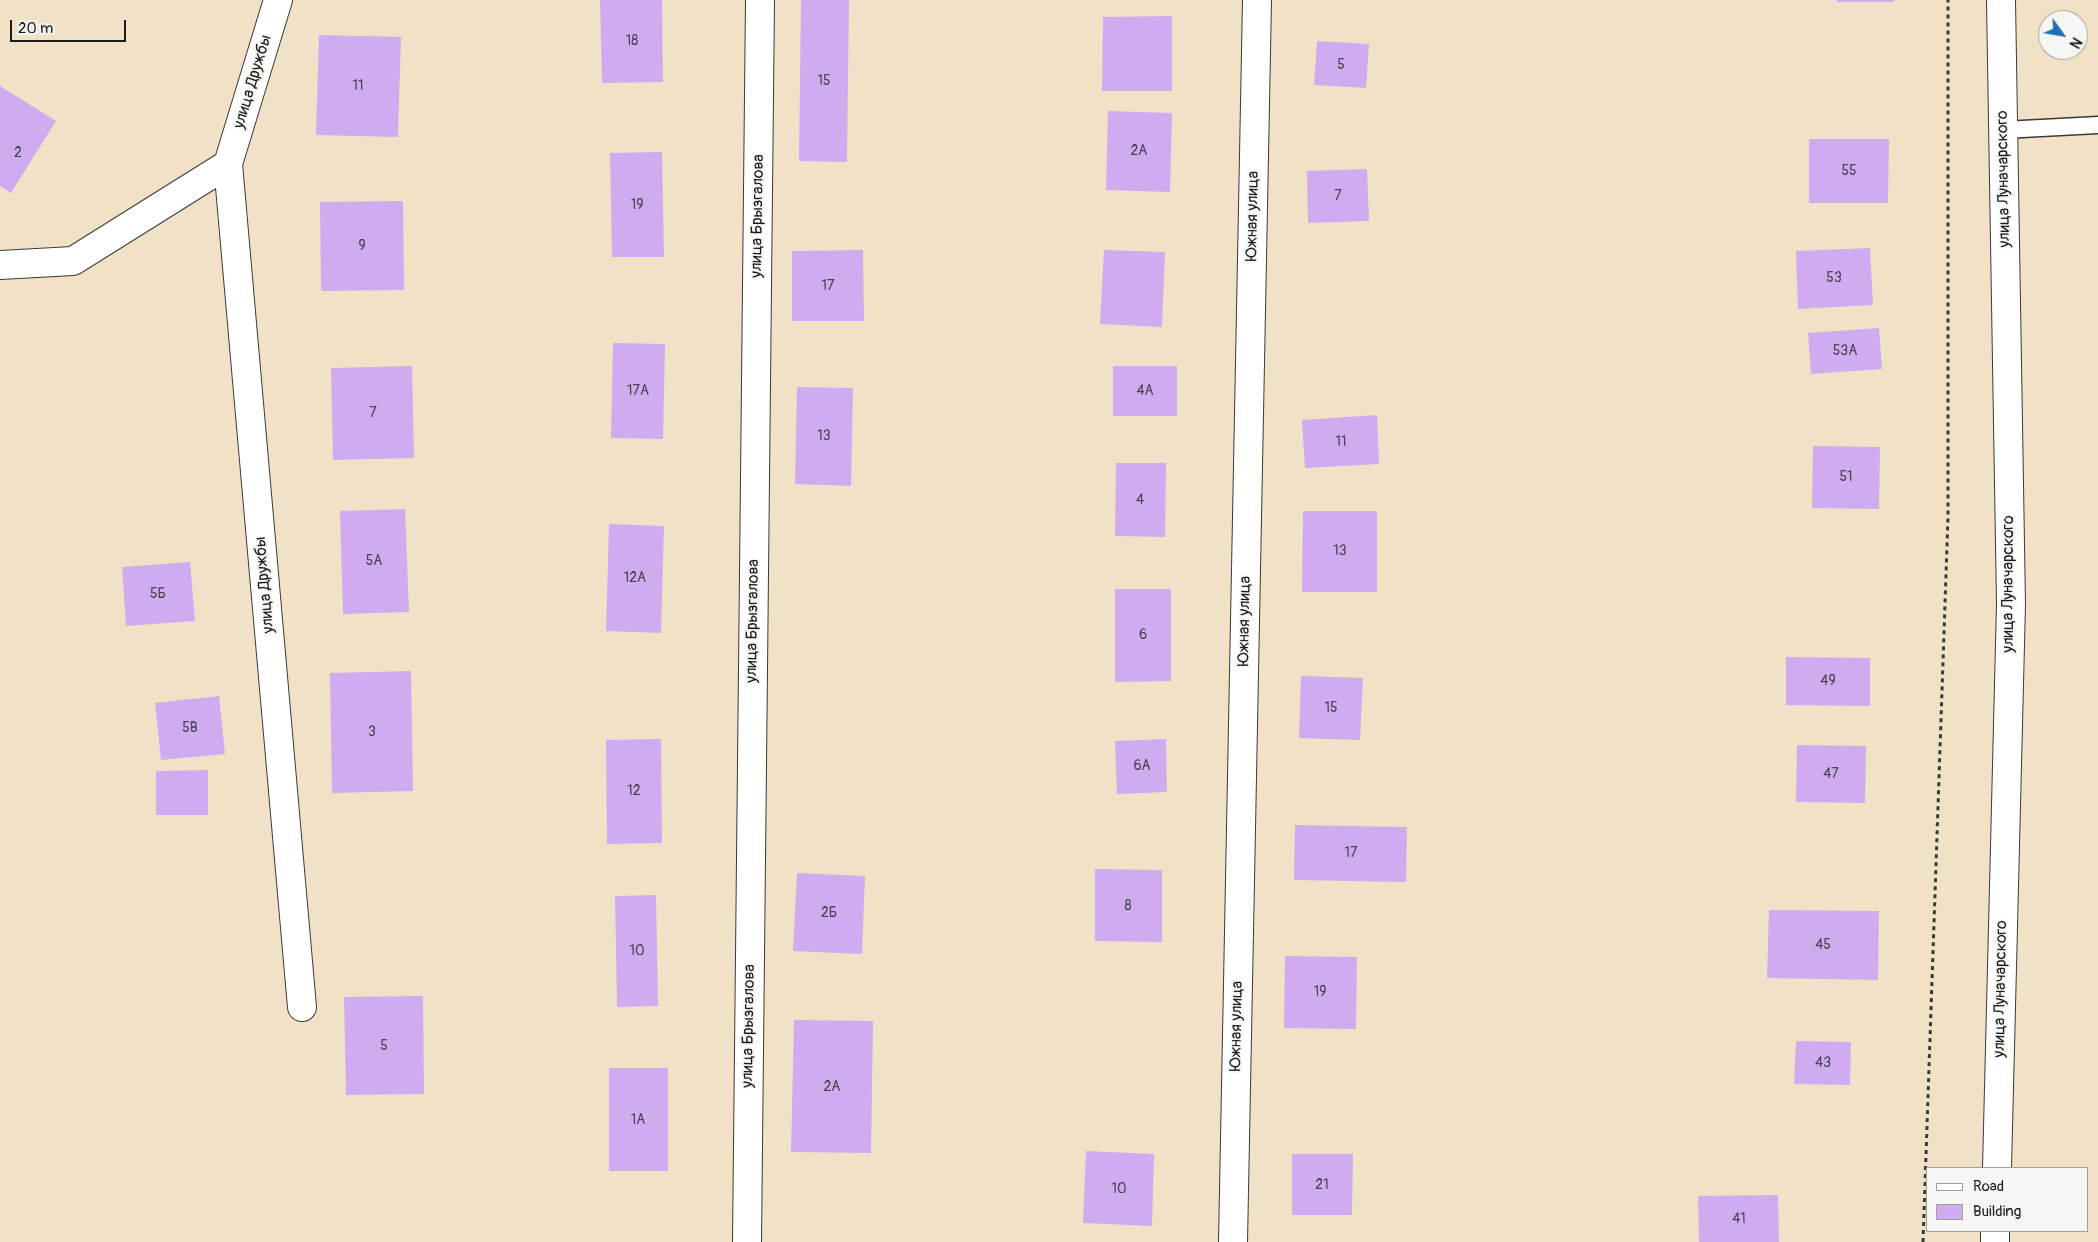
<!DOCTYPE html>
<meta charset="utf-8">
<style>
body{margin:0}
#map{position:relative;width:2098px;height:1242px;overflow:hidden;background:#f1e2c7;font-family:Pangolin,sans-serif}
canvas{display:block}
.legend{position:absolute;left:1926px;top:1167px;width:162px;height:65px;box-sizing:border-box;background:#f6f6f2;border:1px solid #9f9f9c;margin:0;padding:6px 9px;list-style:none;font-size:15px;color:#1c1c1c}
.legend li{display:flex;align-items:center;gap:10px;height:25px}
.legend b{width:25px;border:1px solid #9f9f9c}
.north{position:absolute;left:2038px;top:10px;width:50px;height:50px;box-sizing:border-box;background:#f6f6f2;border:1px solid #9f9f9c;border-radius:50%;rotate:122deg;font-size:14px;font-weight:700;line-height:20px;text-align:center;color:#1c1c1c}
.north::after{content:'';display:block;margin:auto;width:18px;height:22px;background:#1f6fb2;clip-path:polygon(50% 0,100% 100%,50% 72%,0 100%)}
.scale{position:absolute;left:10px;top:20px;width:116px;height:22px;box-sizing:border-box;border:2px solid #1c1c1c;border-top:0;padding-left:6px;font-size:15px;line-height:18px;white-space:nowrap;color:#1c1c1c;-webkit-text-stroke:4px #f6f6f2;paint-order:stroke}
</style>
<div id="map">
<canvas width="2098" height="1242"></canvas>
<ul class="legend">
<li><b style="height:6px;background:#fff"></b>Road</li>
<li><b style="height:14px;background:#cfacef"></b>Building</li>
</ul>
<div class="north">N</div>
<div class="scale">20 m</div>
</div>
<script>
const context = document.querySelector('canvas').getContext('2d');
context.lineJoin = 'round';
function paint(path, color) { context.fillStyle = color; context.fill(path, 'evenodd'); }
function strokePath(path, color, width, dash) { context.strokeStyle = color; context.lineWidth = width; context.lineCap = dash ? 'butt' : 'round'; context.setLineDash(dash || []); context.stroke(path); }
function write(font, color, halo, rows, align = 'center') {
  context.font = font + ' Pangolin,sans-serif'; context.lineWidth = 4; context.setLineDash([]); context.textBaseline = 'middle'; context.strokeStyle = halo; context.fillStyle = color; for (const [text, x, y, turn = 0] of rows) {
    context.save(); context.translate(x, y); context.rotate((+turn || 0) * Math.PI / 180); context.textAlign = isNaN(turn) ? turn : align; if (halo) context.strokeText(text, 0, 0); context.fillText(text, 0, 0); context.restore();
  }
}
paint(new Path2D(`
 M600,0H662L663,82L602,83Z
 M801,0H849L847,162L799,161Z
 M1837,0H1894V2H1837Z
 M1172,16V91H1102L1103,17Z
 M319,35L401,37L398,137L316,135Z
 M1317,41L1369,44L1366,88L1314,85Z
 M0,86L56,121L11,193L0,186Z
 M1108,111L1172,113L1170,192L1106,190Z
 M1809,139H1889L1888,203H1809Z
 M662,152L664,257H612L610,153Z
 M1367,169L1369,221L1308,223L1307,171Z
 M403,201L404,290L321,291L320,202Z
 M1870,248L1873,305L1798,309L1796,251Z
 M863,250L864,321H792V251Z
 M1104,250L1165,252L1162,327L1100,324Z
 M1879,328L1882,369L1811,374L1808,333Z
 M613,343L665,344L663,439L611,438Z
 M412,366L414,458L333,460L331,368Z
 M1113,366H1177V416H1113Z
 M797,387L853,388L851,486L795,484Z
 M1377,415L1379,464L1305,468L1302,420Z
 M1813,446L1880,447L1879,509L1812,508Z
 M1116,463H1166L1165,537L1115,536Z
 M405,509L409,612L343,614L340,511Z
 M1303,511H1377V592H1302Z
 M609,524L664,526L661,633L606,631Z
 M190,562L195,621L126,626L122,567Z
 M1115,589H1171V681L1115,682Z
 M1786,657L1870,658V706L1786,705Z
 M411,671L413,791L332,793L330,673Z
 M1301,676L1363,678L1360,740L1299,738Z
 M219,696L225,754L161,760L155,703Z
 M661,739L662,843L607,844L606,740Z
 M1166,739L1167,792L1117,794L1115,741Z
 M1797,745L1866,746L1865,803L1796,802Z
 M208,770V815H156V771Z
 M1295,825L1407,827L1406,882L1294,880Z
 M1095,869L1162,870V942L1095,941Z
 M797,873L865,876L862,954L793,951Z
 M656,895L658,1006L617,1007L615,896Z
 M1769,910L1879,911L1878,980L1767,978Z
 M1285,956L1357,957L1356,1029L1284,1028Z
 M423,996L424,1094L346,1095L344,997Z
 M794,1020L873,1021L871,1153L791,1152Z
 M1796,1041L1851,1042L1850,1085L1794,1084Z
 M609,1068H668V1171H609Z
 M1086,1151L1154,1154L1152,1226L1083,1223Z
 M1292,1154H1353L1352,1215H1292Z
 M1778,1195L1779,1242H1699L1698,1196Z`), '#cfacef');
const lane = new Path2D(`
 M2003,130L2098,125`);
const street = new Path2D(`
 M228,164L302,1007
 M0,265L73,261L228,164L278,0
 M747,1242L760,0
 M1233,1242L1257,0`);
const secondary = new Path2D(`
 M1997,1168L2011,604L2001,0
 M1995,1242V1231`);
strokePath(lane, '#3c3a36', 19);
strokePath(street, '#3c3a36', 30);
strokePath(secondary, '#3c3a36', 30);
strokePath(new Path2D(`
 M1923,1242L1948,517V0`), '#3c3a36', 3, [4, 4]);
strokePath(lane, '#fff', 16);
strokePath(street, '#fff', 28);
strokePath(secondary, '#fff', 28);
write('14px', '#494051', null, [
 ["18",632,41],
 ["5",1341,65],
 ["15",824,81],
 ["11",358,86],
 ["2А",1139,151],
 ["2",18,153],
 ["55",1849,171],
 ["7",1338,196],
 ["19",637,205],
 ["9",362,246],
 ["53",1834,278],
 ["17",828,286],
 ["53А",1845,351],
 ["17А",638,391],
 ["4А",1145,391],
 ["7",373,413],
 ["13",824,436],
 ["11",1341,442],
 ["51",1846,477],
 ["4",1140,500],
 ["13",1340,551],
 ["5А",374,561],
 ["12А",635,578],
 ["5Б",158,594],
 ["6",1143,635],
 ["49",1828,681],
 ["15",1331,708],
 ["5В",190,728],
 ["3",372,732],
 ["6А",1142,766],
 ["47",1831,774],
 ["12",634,791],
 ["17",1351,853],
 ["8",1128,906],
 ["2Б",829,913],
 ["45",1823,945],
 ["10",637,951],
 ["19",1320,992],
 ["5",384,1046],
 ["43",1823,1063],
 ["2А",832,1087],
 ["1А",638,1120],
 ["21",1322,1185],
 ["10",1119,1189],
 ["41",1739,1219]
]);
write('16px', '#1c1c1c', '#f6f6f2', [
 ["улица Дружбы",253,82,-73],
 ["улица Луначарского",2004,179,-91],
 ["улица Брызгалова",758,216,-89],
 ["Южная улица",1253,216,-89],
 ["улица Луначарского",2009,584,-90],
 ["улица Дружбы",265,585,-95],
 ["улица Брызгалова",753,621,-89],
 ["Южная улица",1245,621,-89],
 ["улица Луначарского",2001,989,-89],
 ["улица Брызгалова",749,1026,-89],
 ["Южная улица",1237,1026,-89]
]);
</script>
